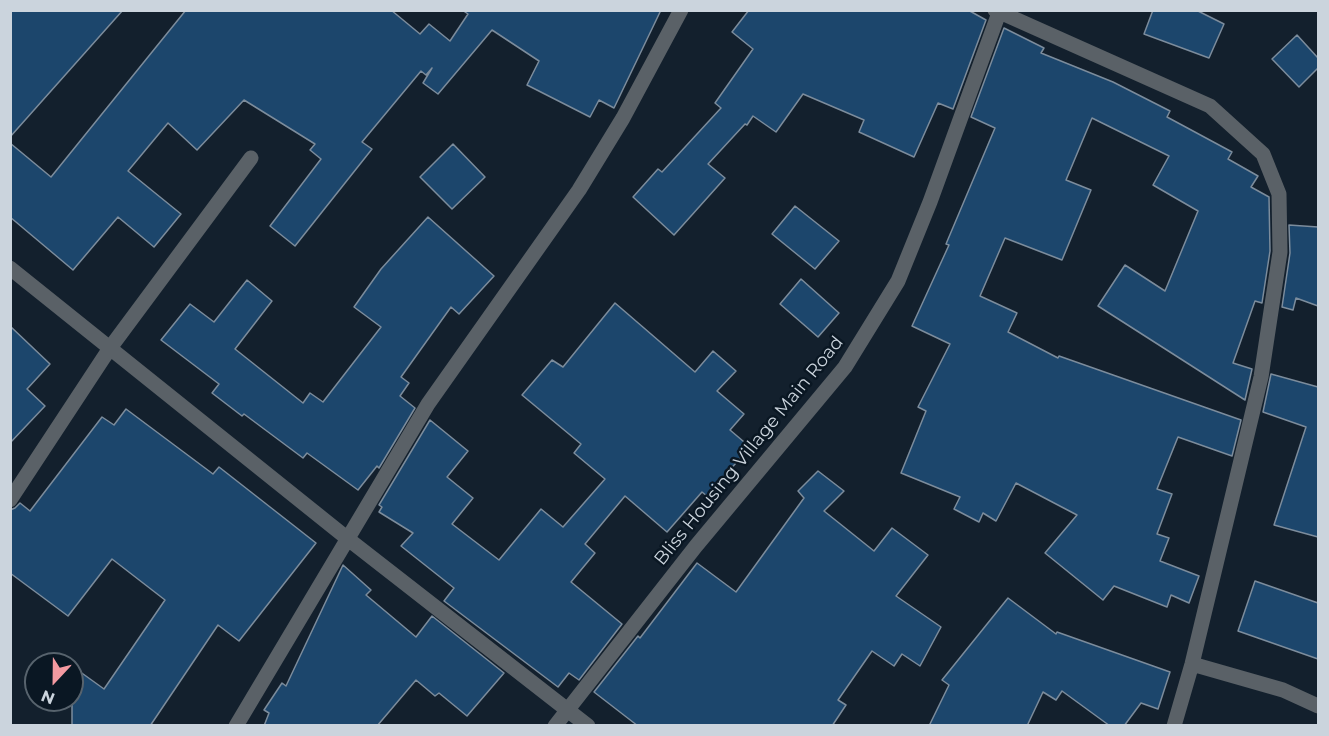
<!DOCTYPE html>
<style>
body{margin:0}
#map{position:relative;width:1329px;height:736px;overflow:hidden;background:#13202d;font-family:Montserrat,sans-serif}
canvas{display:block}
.frame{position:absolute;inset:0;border:12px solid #cbd4dd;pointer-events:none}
.north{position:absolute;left:24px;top:652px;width:60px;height:60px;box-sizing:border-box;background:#0a1723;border:2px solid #57636d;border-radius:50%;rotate:202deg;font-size:16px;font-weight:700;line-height:24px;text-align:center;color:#cbd4dd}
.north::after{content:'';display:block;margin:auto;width:21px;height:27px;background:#f49aa1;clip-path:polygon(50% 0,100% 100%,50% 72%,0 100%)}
</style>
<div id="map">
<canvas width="1329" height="736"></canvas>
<div class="frame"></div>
<div class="north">N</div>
</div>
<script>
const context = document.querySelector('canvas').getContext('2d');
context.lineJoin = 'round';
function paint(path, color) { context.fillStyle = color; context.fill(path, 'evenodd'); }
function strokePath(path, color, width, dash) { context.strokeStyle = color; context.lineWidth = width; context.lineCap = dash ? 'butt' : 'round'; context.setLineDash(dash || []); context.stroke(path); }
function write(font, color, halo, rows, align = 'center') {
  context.font = font + ' Montserrat,sans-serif'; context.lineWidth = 5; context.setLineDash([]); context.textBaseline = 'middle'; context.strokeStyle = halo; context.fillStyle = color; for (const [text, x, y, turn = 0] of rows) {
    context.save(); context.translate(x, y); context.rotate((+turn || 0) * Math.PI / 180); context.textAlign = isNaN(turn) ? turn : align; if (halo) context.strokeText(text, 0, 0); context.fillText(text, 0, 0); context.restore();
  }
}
const building = new Path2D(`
 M10,10H123L10,137Z
 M186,10H391L420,34L429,24L450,41L468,14L462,10H661L614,108L599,100L590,117L527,85L539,61L492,30L438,94L423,83L432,68L426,75L421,71L362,142L372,149L295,246L270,226L321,159L310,150L315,144L244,100L197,150L168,123L128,171L181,214L154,247L118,217L73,270L10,217V143L51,177Z
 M749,10H968L986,20L953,109L938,103L914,157L859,132L864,120L803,94L776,132L753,116L747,125L745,124L708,164L725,178L674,235L633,197L658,169L662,172L721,108L715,103L753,49L732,32Z
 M1153,10H1196L1224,24L1209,58L1144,34Z
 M1004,28L1044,48L1041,53L1113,82L1170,111L1167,117L1232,152L1228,159L1258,176L1251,187L1269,197L1270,251L1262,303L1255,301L1233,363L1252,369L1245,400L1098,306L1125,265L1165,291L1198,211L1153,185L1169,156L1092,118L1066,180L1091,190L1062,260L1005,238L980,296L1017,313L1008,332L1058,358L1059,356L1241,420L1232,456L1178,437L1157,489L1172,494L1157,534L1169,538L1160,561L1199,576L1189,603L1171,595L1167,607L1114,586L1103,600L1045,553L1077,515L1016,483L996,521L983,513L979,522L954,509L960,497L901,473L926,411L918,407L950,344L912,326L949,245L946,244L995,128L971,117Z
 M1297,35L1318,58V68L1299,87L1272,59Z
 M453,144L485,177L452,209L420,177Z
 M795,206L839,241L815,269L772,234Z
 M428,217L494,276L459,314L451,307L401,377L409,383L400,396L415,408L379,468L377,466L358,490L307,453L303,458L244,414L242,416L212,393L219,384L161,340L190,304L214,322L247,280L272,301L235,349L303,403L310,393L323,402L381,327L354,307L381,269Z
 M1289,225L1318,227V306L1296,298L1293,310L1282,307L1290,253Z
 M801,279L839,313L818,337L780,304Z
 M615,303L695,372L713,351L736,371L717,391L744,414L730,430L750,447L707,496L702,492L667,532L625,496L585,544L595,553L571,582L622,624L579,680L569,673L558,687L444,601L454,588L401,546L413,533L379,512L382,507L379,505L430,420L468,451L447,477L473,498L452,524L499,560L541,509L563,527L605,479L574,453L581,444L522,395L552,360L563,367Z
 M10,326L50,364L27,389L45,406L10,443Z
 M1271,374L1318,387V537L1274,525L1306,427L1263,412Z
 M126,409L213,474L219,467L316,543L239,641L218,625L150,726H72V666L104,689L165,600L112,559L68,616L10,573V510L15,508L20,503L30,511L102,417L114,425Z
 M818,471L844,491L824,511L874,551L892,528L928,555L896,596L941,627L920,666L902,654L894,666L872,651L838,700L846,705L832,726H638L594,692L638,636L640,638L697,563L736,592L804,498L798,491Z
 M343,565L371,590L366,595L416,637L432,616L504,673L467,716L439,693L435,696L416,680L377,726H264L269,713L264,710L282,683L286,686Z
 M1255,581L1318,603V659L1238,631Z
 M1008,598L1056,634L1057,632L1170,672L1158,709L1141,703L1124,726H1110L1062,691L1056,700L1043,692L1027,726H929L949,685L942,680Z`);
paint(building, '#1c466c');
strokePath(building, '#7c8c9c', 1.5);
strokePath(new Path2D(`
 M995,10L1210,106L1263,154L1279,194L1280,252L1261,377L1192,664L1174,726
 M10,268L348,539L588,726
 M10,500L110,348L251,158
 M1192,664L1283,690L1318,706
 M236,726L428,404L579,190L623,118L681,10
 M555,726L696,546L845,367L898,281L930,202L1000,10`), '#5a6167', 15);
write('18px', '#cbd4dd', '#0a1723', [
 ["Bliss Housing Village Main Road",749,451,-51]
]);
</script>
